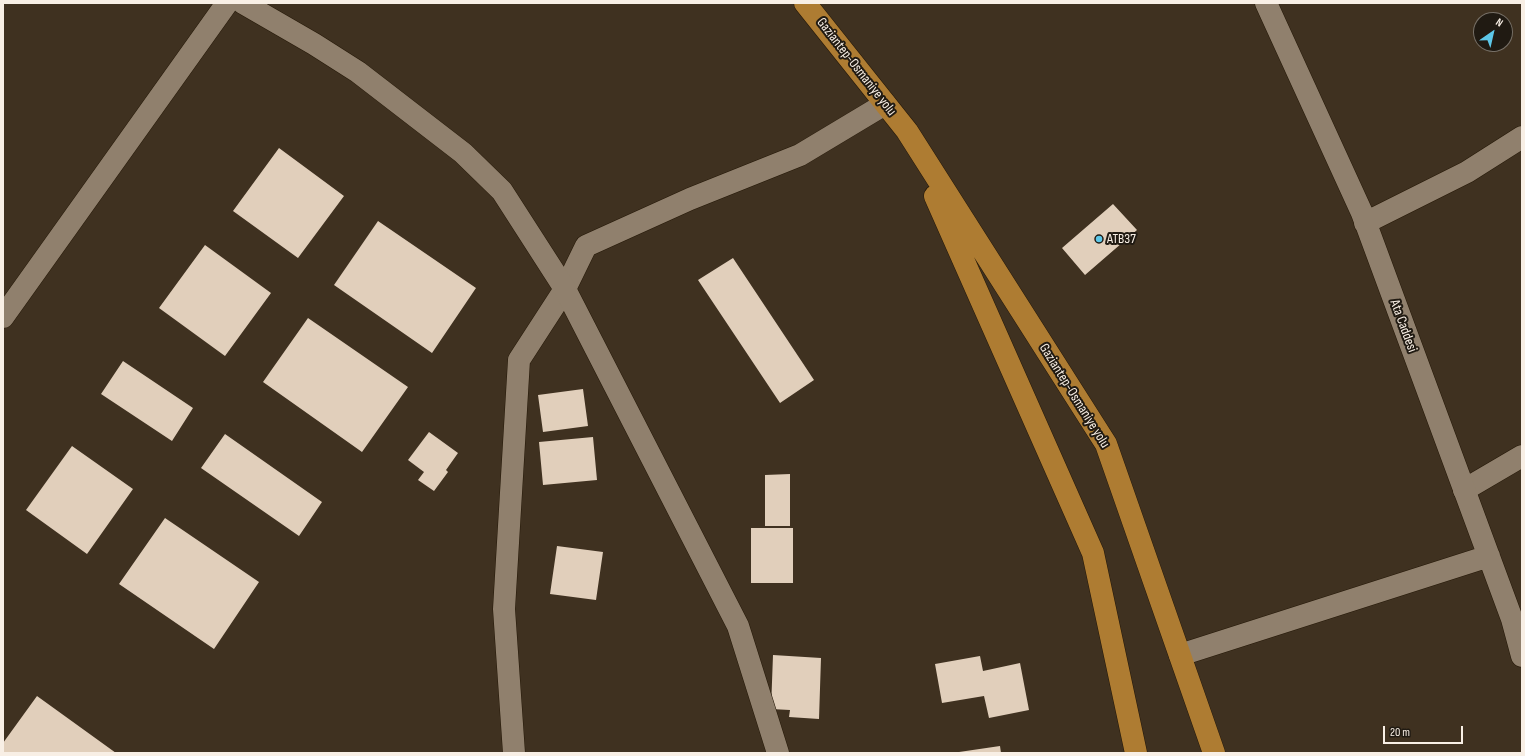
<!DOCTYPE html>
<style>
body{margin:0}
#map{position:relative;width:1525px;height:756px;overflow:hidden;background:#3f3120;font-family:"Sofia Sans Condensed",sans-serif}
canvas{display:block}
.frame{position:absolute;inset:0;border:4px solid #f8efe5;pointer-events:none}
.north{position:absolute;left:1473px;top:12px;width:40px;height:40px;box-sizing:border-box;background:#201a12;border:1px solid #766f66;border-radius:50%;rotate:34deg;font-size:11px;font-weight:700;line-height:16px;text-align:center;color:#f8efe5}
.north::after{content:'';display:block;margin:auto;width:14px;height:18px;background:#5dc7e8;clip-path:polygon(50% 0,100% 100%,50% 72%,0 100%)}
.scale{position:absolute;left:1383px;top:726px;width:80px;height:18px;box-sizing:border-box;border:2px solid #f8efe5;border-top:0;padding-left:5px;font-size:12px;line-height:14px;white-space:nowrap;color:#f8efe5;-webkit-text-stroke:3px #201a12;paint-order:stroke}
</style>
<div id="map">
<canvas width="1525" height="756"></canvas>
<div class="frame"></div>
<div class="north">N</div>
<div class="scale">20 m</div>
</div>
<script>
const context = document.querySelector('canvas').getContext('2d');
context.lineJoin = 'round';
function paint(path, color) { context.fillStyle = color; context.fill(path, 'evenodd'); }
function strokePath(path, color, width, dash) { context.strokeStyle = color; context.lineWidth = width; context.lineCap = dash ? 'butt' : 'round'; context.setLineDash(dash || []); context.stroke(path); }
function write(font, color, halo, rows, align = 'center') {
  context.font = font + ' "Sofia Sans Condensed",sans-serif'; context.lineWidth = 4; context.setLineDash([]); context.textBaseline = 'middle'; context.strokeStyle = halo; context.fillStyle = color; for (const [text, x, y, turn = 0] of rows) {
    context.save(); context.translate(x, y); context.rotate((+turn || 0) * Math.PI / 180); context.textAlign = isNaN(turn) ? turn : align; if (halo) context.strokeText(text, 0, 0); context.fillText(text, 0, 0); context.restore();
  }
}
paint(new Path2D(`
 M279,148L344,196L298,258L233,211Z
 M1113,204L1137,230L1085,275L1062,248Z
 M378,221L476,288L432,353L334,285Z
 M205,245L271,293L225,356L159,308Z
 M733,258L814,380L780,403L698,280Z
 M308,318L408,387L362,452L263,382Z
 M123,361L193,408L172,441L101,394Z
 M583,389L588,426L543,432L538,395Z
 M429,432L458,453L446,470L448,472L434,491L418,480L424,472L408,460Z
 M225,434L322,502L299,536L201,468Z
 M593,437L597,480L543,485L539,442Z
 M72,446L133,489L87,554L26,510Z
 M790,474V526H765V475Z
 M165,518L259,582L214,649L119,584Z
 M751,528H793V583H751Z
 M557,546L603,552L596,600L550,594Z
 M773,655L821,658L819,719L789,717L790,710L771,709Z
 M980,656L983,671L1020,663L1029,710L989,718L984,696L942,703L935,664Z
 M37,696L116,753H3V743Z
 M1000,746L1001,753H959V752Z`), '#e1cfbb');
const minor = new Path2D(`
 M1464,490L1522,456
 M514,753L504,609L519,360L565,289L586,246L690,199L800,155L885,104`);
const tertiary = new Path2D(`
 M243,3L314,44L358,72L463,153L502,191L565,289L738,626L778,753
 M1266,3L1362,213L1512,619L1522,656
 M1365,223L1467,172L1522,137
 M3,317L227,3
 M1180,655L1489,556`);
const trunk = new Path2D(`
 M805,3L907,131L1106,444L1214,753
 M935,196L1093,553L1136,753`);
strokePath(minor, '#251808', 23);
strokePath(tertiary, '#251808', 23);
strokePath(trunk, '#251808', 23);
strokePath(minor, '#90806d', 22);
strokePath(tertiary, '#90806d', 22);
strokePath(trunk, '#ae7c32', 22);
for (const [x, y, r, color] of [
 [1099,239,4,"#5dc7e8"]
]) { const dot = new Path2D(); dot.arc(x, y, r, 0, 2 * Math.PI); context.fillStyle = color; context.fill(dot); strokePath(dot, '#201a12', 1.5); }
write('14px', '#f8efe5', '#201a12', [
 ["Gaziantep-Osmaniye yolu",856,67,52],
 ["Ata Caddesi",1403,326,70],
 ["Gaziantep-Osmaniye yolu",1074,396,58]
]);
write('14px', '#f8efe5', '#201a12', [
 ["ATB37",1107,239]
], 'left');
</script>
